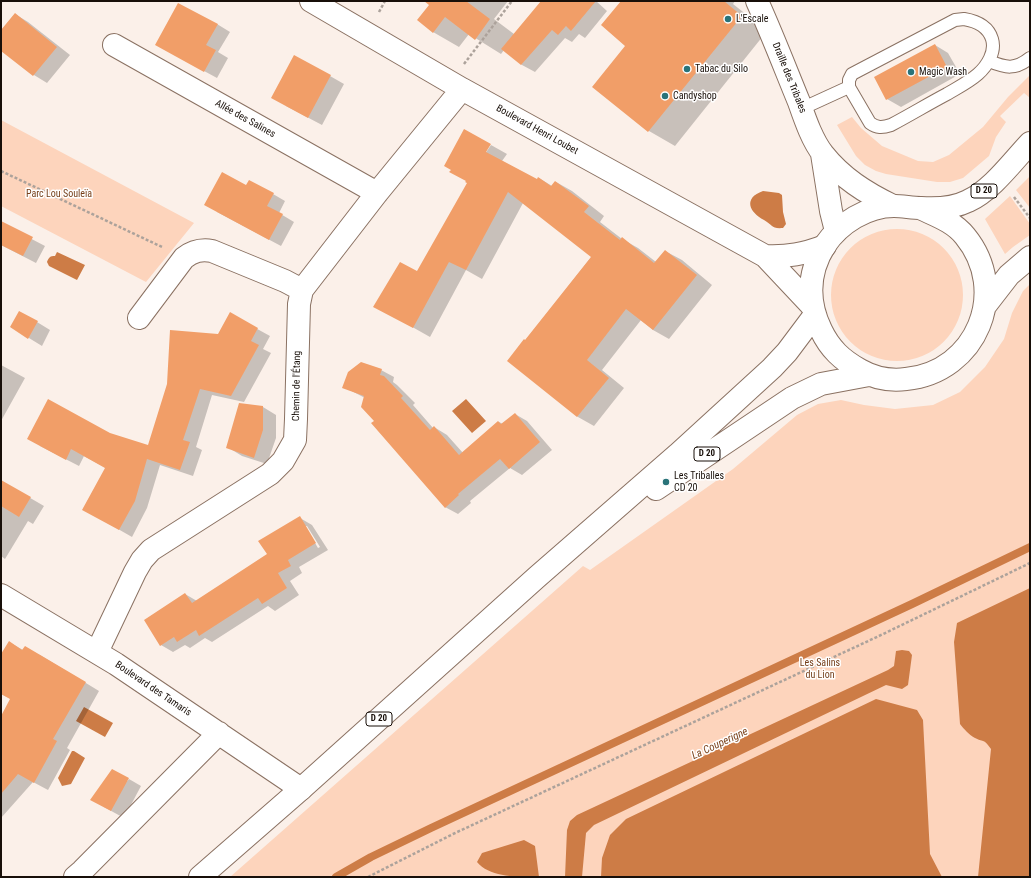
<!DOCTYPE html>
<meta charset="utf-8">
<style>
body{margin:0}
#map{position:relative;width:1031px;height:878px;overflow:hidden;background:#fbf0e9;font-family:"Roboto Condensed",sans-serif}
canvas{display:block}
.frame{position:absolute;inset:0;border:2px solid #180f09;pointer-events:none}
</style>
<div id="map">
<canvas width="1031" height="878"></canvas>
<div class="frame"></div>
</div>
<script>
const context = document.querySelector('canvas').getContext('2d');
context.lineJoin = 'round';
function paint(path, color) { context.fillStyle = color; context.fill(path, 'evenodd'); }
function strokePath(path, color, width, dash) { context.strokeStyle = color; context.lineWidth = width; context.lineCap = dash ? 'butt' : 'round'; context.setLineDash(dash || []); context.stroke(path); }
function write(font, color, halo, rows, align = 'center') {
  context.font = font + ' "Roboto Condensed",sans-serif'; context.lineWidth = 3; context.setLineDash([]); context.textBaseline = 'middle'; context.strokeStyle = halo; context.fillStyle = color; for (const [text, x, y, turn = 0] of rows) {
    context.save(); context.translate(x, y); context.rotate((+turn || 0) * Math.PI / 180); context.textAlign = isNaN(turn) ? turn : align; if (halo) context.strokeText(text, 0, 0); context.fillText(text, 0, 0); context.restore();
  }
}
paint(new Path2D(`
 M1030,75V98L1024,93L1000,116L1006,122L996,137L989,156L963,178L950,182H937L886,174L876,171L865,165L856,156L837,125L852,117L861,128L882,146L918,161L933,162L949,155L983,127L1008,97Z
 M1,120L194,223L146,282L1,206Z
 M1030,176V208L1016,190Z
 M1010,196L1030,224V235L1013,247L1005,254L985,219Z
 M831 295a66 66 0 1 1 132 0a66 66 0 1 1-132 0Z
 M1030,284V877H230L583,566L590,570L733,469L797,415L818,404L841,400L864,405L895,409L933,405L960,392L985,367L1004,339L1012,313L1023,291Z`), '#fdd4bc');
paint(new Path2D(`
 M763,191L779,193L782,195L783,212L786,224L783,228C771,229 773,225 764,220C749,212 743,198 763,191Z
 M57,252L85,265L77,280L49,266L47,262C49,257 50,256 55,256Z
 M466,399L486,421L472,433L452,411Z
 M1030,588V877H978L991,749C983,738 985,743 975,738C969,735 964,729 960,724L954,642L957,623Z
 M902,650L909,651L912,655L908,685L902,689L886,685L594,825L586,833L582,877H565L567,830L570,821L577,815L888,670L894,666L896,651Z
 M876,699L917,710L923,720L930,854L942,877H601L602,858L610,835L626,819Z
 M84,707L113,723L105,737L76,721Z
 M72,751H74L85,758L71,784L62,786L58,778Z
 M524,840L535,846L539,877C520,877 490,878 477,862L482,853Z`), '#cd7c46');
paint(new Path2D(`
 M426,1H508L494,19L514,34L559,1H596L607,11L585,38L579,34L572,42L565,38L535,72L522,65L504,50L501,54L469,34L459,47L433,32L431,5Z
 M622,1H735L733,4L767,31L675,146L649,131L594,87L627,46Z
 M15,14L28,22L70,55L47,83L34,75L1,50V31Z
 M217,24L230,32L218,52L228,58L217,78L169,52Z
 M935,45L948,53L960,74L901,107L887,99L876,78Z
 M330,76L344,84L322,125L286,106Z
 M491,145L507,154L502,161L537,180L539,178L552,186L556,182L572,191L604,216L600,222L622,239L638,248L656,262L665,251L682,260L712,285L669,339L653,330L641,320L602,370L624,388L594,426L578,417L512,364L525,341L592,256L523,203L482,279L466,270L430,337L391,315L418,272L468,183L466,182Z
 M246,187L273,194L285,201L279,213L294,222L281,246L217,212Z
 M1,223L45,246L36,263L1,245Z
 M230,314L270,336L263,349L271,353L244,402L212,395L196,447L202,450L193,476L160,465L147,508L132,537L83,509L106,468L84,456L79,466L40,446L110,434L149,446L219,335Z
 M37,322L50,330L42,346L11,327Z
 M1,365L25,378L1,421Z
 M381,370L394,377L393,382L397,385L415,403L413,405L433,428L434,427L447,435L463,453L499,422L503,424L515,414L527,421L552,450L522,475L510,468L470,501L471,503L458,514L445,507L375,421L365,398L344,387Z
 M263,407L276,415V438L267,464L242,456L229,448Z
 M1,481L44,506L33,524L28,521L5,559L1,556Z
 M300,518L312,525L328,550L299,567L302,573L290,581L299,595L275,611L268,606L212,642L205,638L190,648L185,645L173,652L161,645L145,620L185,594L197,601L268,555ZM305,526H307L320,547L318,548Z
 M9,642L23,650L40,655L99,691L67,748L70,750L48,790L33,782L1,818V718L11,699L1,694V656Z
 M129,779L141,786L124,818L104,807Z`), '#0003');
strokePath(new Path2D(`
 M336,877L371,857L431,828L912,604L1030,547`), '#cd7c46', 8);
paint(new Path2D(`
 M424,1H466L490,19L475,40L445,17L433,33L417,20L429,5Z
 M541,1H596L571,31L566,26L558,35L552,30L521,65L501,49Z
 M621,1H724L742,16L648,132L592,87L625,46L601,25Z
 M178,3L218,24L206,45L216,50L204,72L155,45Z
 M15,13L57,47L33,76L1,51V30Z
 M935,44L947,67L886,100L874,77Z
 M294,55L331,75L308,118L271,98Z
 M464,129L491,144L486,152L537,179L538,177L551,186L555,181L589,206L584,212L620,240L622,237L654,263L665,250L697,275L653,330L626,309L587,360L609,378L577,417L507,361L524,339L525,340L591,257L508,192L466,270L449,262L413,328L373,307L400,262L417,271L467,183L465,182L466,181L449,172L451,170L444,166Z
 M222,172L246,185L249,180L274,193L267,206L283,214L269,240L204,205Z
 M1,221L33,237L23,256L1,245Z
 M19,311L38,321L28,339L10,327Z
 M230,312L258,328L251,341L259,345L231,396L200,389L183,440L190,442L180,470L147,459L135,501L119,530L82,510L105,468L71,449L66,460L27,439L48,399L110,433L148,445L167,384L170,330L218,334Z
 M361,362L382,369L380,375L384,376L403,396L401,398L430,430L434,426L459,455L498,421L501,424L515,413L540,442L509,469L500,459L458,494L459,495L445,508L371,423L374,421L361,407L364,396L342,388L348,372Z
 M239,403L263,406V430L254,458L226,448Z
 M1,480L31,497L19,517L1,506Z
 M300,516L316,543L288,560L291,566L278,573L287,588L262,604L258,598L199,636L196,630L177,642L174,637L160,646L144,620L185,593L192,603L267,554L258,541Z
 M9,641L22,650L25,646L86,682L53,739L57,741L34,783L18,774L1,794V716L10,699L1,694V654Z
 M112,769L129,778L111,811L90,800Z`), '#f19e68');
const service = new Path2D(`
 M964,19C976,21 988,26 992,39C996,52 987,66 978,74C969,82 957,88 947,94C928,104 910,115 891,125C882,128 877,128 870,123L849,87V80L852,74L955,20Z
 M989,61C1006,68 1015,70 1030,58
 M801,109L849,87`);
const minor = new Path2D(`
 M311,1L462,89L765,256L812,306
 M114,45L377,193
 M765,256C788,257 804,254 825,246
 M139,318L184,258C193,251 201,249 212,251L285,281L302,290
 M1,595L116,664L301,789
 M97,652L135,572L142,560L151,550L270,474L283,461L295,440L296,419L299,304L302,290L377,193L462,89
 M75,877L82,871L219,733`);
const tertiary = new Path2D(`
 M757,1C772,34 785,68 799,102C805,119 812,140 823,154C842,178 866,193 893,206
 M822,154L831,211L836,231`);
const primary = new Path2D(`
 M922,209C937,216 954,222 965,236C1010,291 977,372 906,379C890,381 874,378 860,370C842,360 830,349 821,330C807,301 808,272 825,245C840,223 867,206 894,206C903,206 912,208 921,208C936,209 954,208 968,201C992,190 1012,162 1030,143
 M985,306L1009,275L1030,257
 M656,489L792,398L821,384L869,375
 M200,877L301,789L537,577L678,454L772,368L787,352L814,316`);
strokePath(service, '#8a7162', 14);
strokePath(minor, '#8a7162', 24);
strokePath(tertiary, '#8a7162', 24);
strokePath(primary, '#8a7162', 24);
strokePath(new Path2D(`
 M379,12L385,1
 M464,64L512,1
 M1,171L162,247
 M1014,197L1030,218
 M368,877L453,834L879,636L1030,563`), '#aca29b', 2.5, [3, 2]);
strokePath(service, '#fff', 12);
strokePath(minor, '#fff', 22);
strokePath(tertiary, '#fff', 22);
strokePath(primary, '#fff', 22);
for (const [x, y, r, color] of [
 [728,19,4,"#297379"],
 [687,69,4,"#297379"],
 [911,72,4,"#297379"],
 [665,96,4,"#297379"],
 [666,482,4,"#297379"]
]) { const dot = new Path2D(); dot.arc(x, y, r, 0, 2 * Math.PI); context.fillStyle = color; context.fill(dot); strokePath(dot, '#fff', 1.5); }
for (const [x, y, w] of [
 [984,191,26],
 [707,454,26],
 [379,719,26]
]) { const box = new Path2D(); box.roundRect(x - w / 2, y - 7, w, 14, 3); context.fillStyle = '#fff'; context.fill(box); strokePath(box, '#180f09', 1); }
write('bold 9px', '#180f09', null, [
 ["D 20",984,191],
 ["D 20",707,454],
 ["D 20",379,719]
]);
write('10px', '#180f09', '#fff', [
 ["L'Escale",736,19],
 ["Tabac du Silo",695,69],
 ["Magic Wash",919,72],
 ["Candyshop",673,96],
 ["Les Triballes",674,476],
 ["CD 20",674,488]
], 'left');
write('10px', '#180f09', '#fff', [
 ["Draille des Tribales",789,78,68],
 ["Allée des Salines",245,119,29],
 ["Boulevard Henri Loubet",537,130,29],
 ["Chemin de l'Étang",297,386,-89],
 ["Boulevard des Tamaris",153,689,34]
]);
write('10px', '#763f19', '#fff', [
 ["Parc Lou Souleïa",59,194],
 ["Les Salins",820,663],
 ["du Lion",820,675]
]);
write('italic 11px', '#7d4620', '#fff', [
 ["La Couperigne",720,744,-25]
]);
</script>
